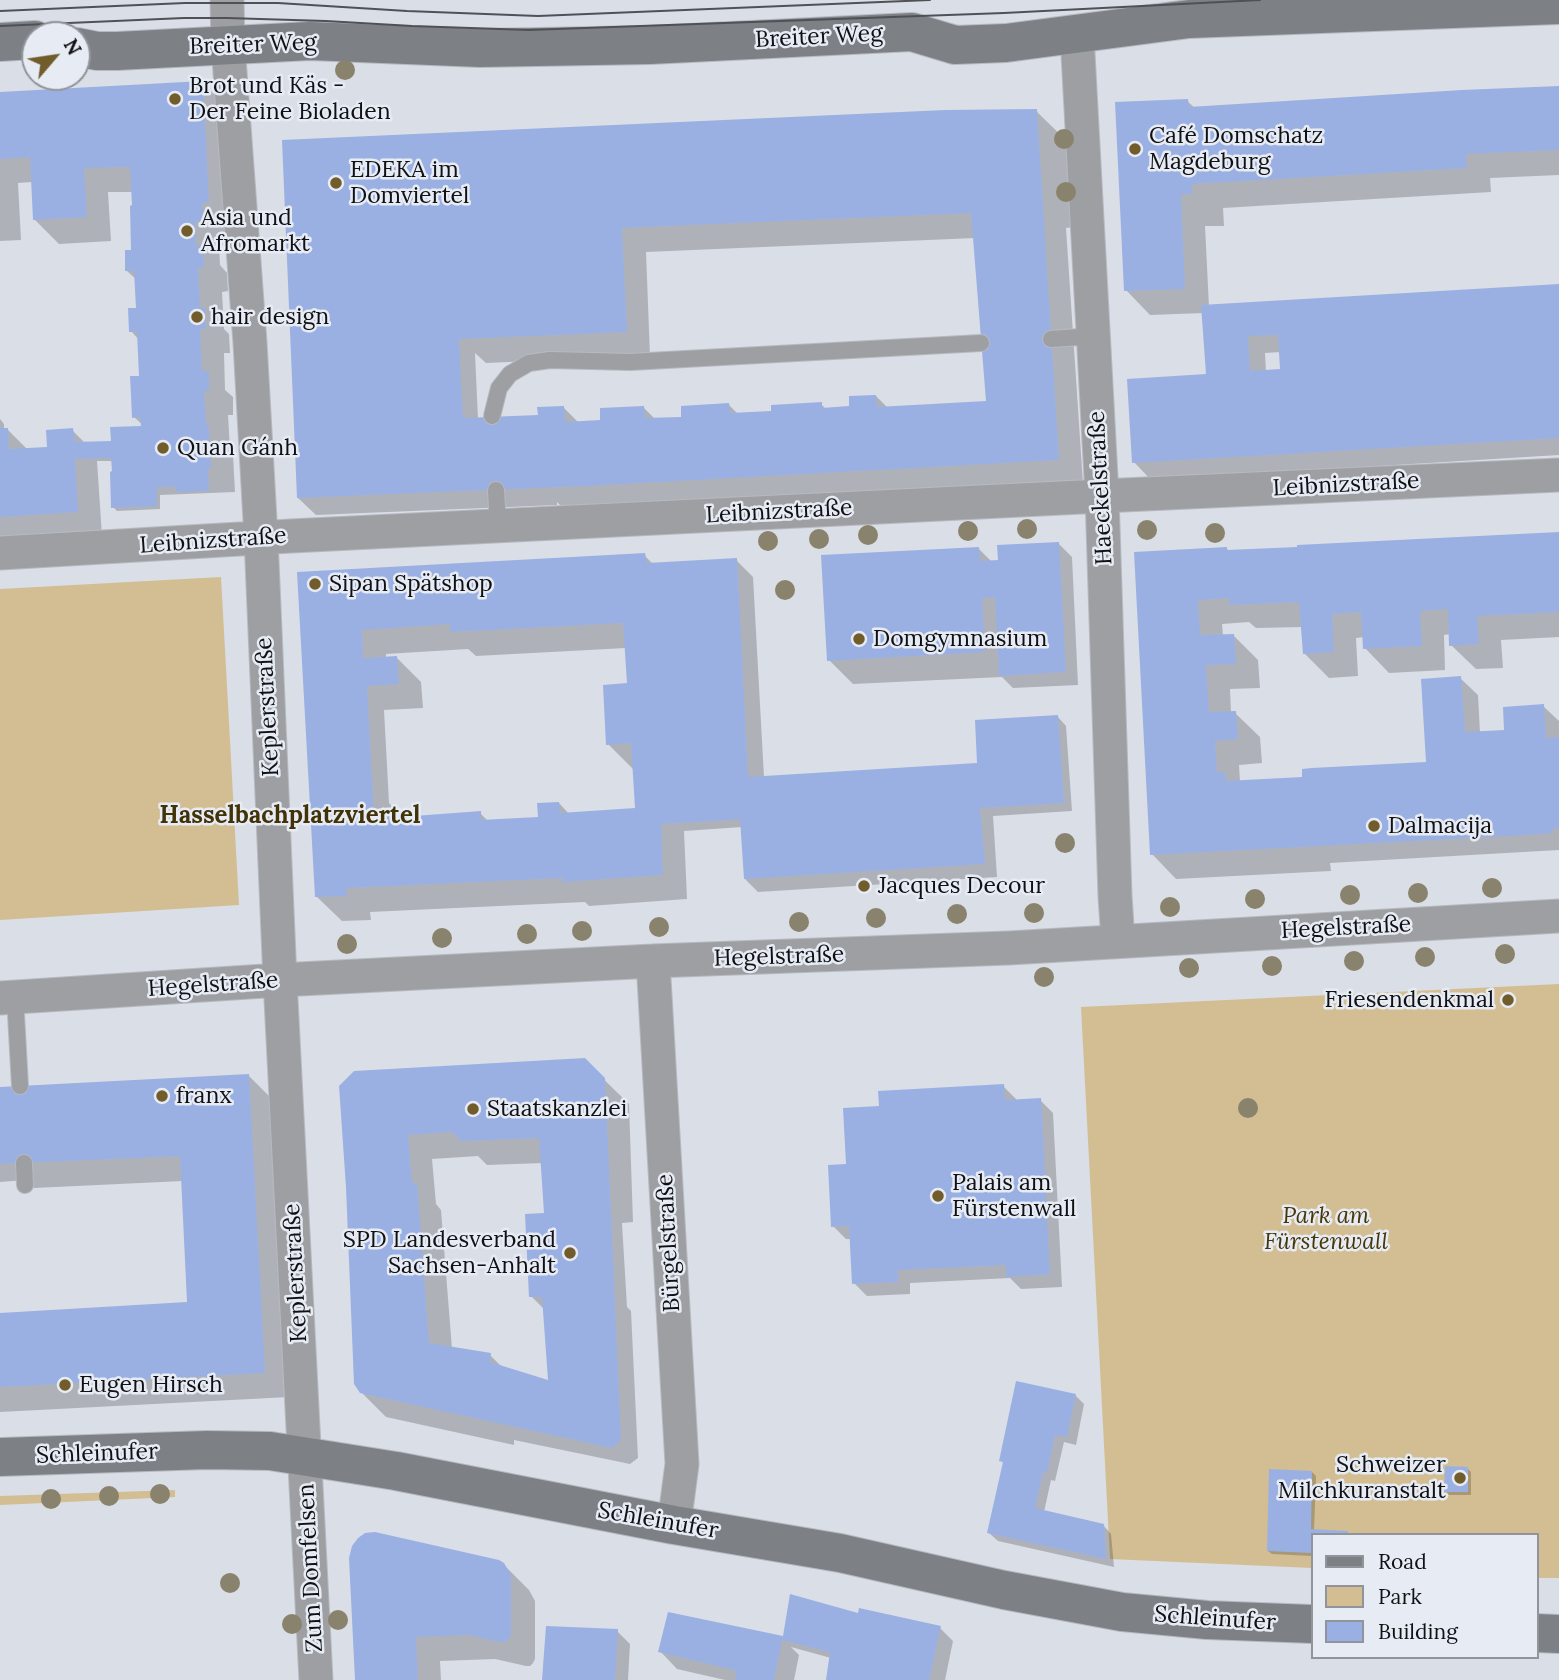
<!DOCTYPE html>
<meta charset="utf-8">
<style>
body{margin:0}
#map{position:relative;width:1559px;height:1680px;overflow:hidden;background:#dadee7;font-family:Lora,serif}
canvas{display:block}
.legend{position:absolute;left:1311px;top:1533px;width:228px;height:126px;box-sizing:border-box;background:#e7ebf4;border:2px solid #91949a;margin:0;padding:9px 12px;list-style:none;font-size:21px;color:#101114}
.legend li{display:flex;align-items:center;gap:14px;height:35px}
.legend b{width:35px;border:2px solid #91949a}
.north{position:absolute;left:21px;top:21px;width:70px;height:70px;box-sizing:border-box;background:#e7ebf4;border:2px solid #91949a;border-radius:50%;rotate:61deg;font-size:19px;font-weight:700;line-height:28px;text-align:center;color:#101114}
.north::after{content:'';display:block;margin:auto;width:24px;height:32px;background:#715c2b;clip-path:polygon(50% 0,100% 100%,50% 72%,0 100%)}
</style>
<div id="map">
<canvas width="1559" height="1680"></canvas>
<ul class="legend">
<li><b style="height:9px;background:#7d8085"></b>Road</li>
<li><b style="height:19px;background:#d2be92"></b>Park</li>
<li><b style="height:19px;background:#9ab0e3"></b>Building</li>
</ul>
<div class="north">N</div>
</div>
<script>
const context = document.querySelector('canvas').getContext('2d');
context.lineJoin = 'round';
function paint(path, color) { context.fillStyle = color; context.fill(path, 'evenodd'); }
function strokePath(path, color, width, dash) { context.strokeStyle = color; context.lineWidth = width; context.lineCap = dash ? 'butt' : 'round'; context.setLineDash(dash || []); context.stroke(path); }
function write(font, color, halo, rows, align = 'center') {
  context.font = font + ' Lora,serif'; context.lineWidth = 5; context.setLineDash([]); context.textBaseline = 'middle'; context.strokeStyle = halo; context.fillStyle = color; for (const [text, x, y, turn = 0] of rows) {
    context.save(); context.translate(x, y); context.rotate((+turn || 0) * Math.PI / 180); context.textAlign = isNaN(turn) ? turn : align; if (halo) context.strokeText(text, 0, 0); context.fillText(text, 0, 0); context.restore();
  }
}
paint(new Path2D(`
 M221,577L239,905L0,920V589Z
 M1559,984V1578H1536V1535H1312V1568L1110,1559L1081,1007Z
 M175,1490V1497L0,1505V1496Z`), '#d2be92');
paint(new Path2D(`
 M202,82L227,107V245L219,246L220,265L227,273L228,291L222,292L224,329L229,334L230,353H224L225,390L233,397V415H228L230,449L233,455L235,492L160,495V509L117,511L113,507L117,473L113,461H97L102,536L0,542V419L4,424V430L7,429L28,450L49,449L72,430L86,444L113,443L145,427L134,417L141,378L139,340L131,331L138,309L137,280L127,271L133,252V192H108L111,241L59,244L34,219L33,182L18,183L21,240L0,241V93Z
 M1559,87V175L1490,178L1491,192L1223,208L1224,226H1205L1209,307L1559,286V455L1151,480L1134,462L1208,375L1204,313L1150,315L1126,290L1187,101L1195,108ZM1281,352L1282,371L1266,372L1265,353Z
 M1036,111L1069,143L1074,227L1066,228L1083,484L567,512L557,502V505L316,515L298,498L283,141ZM975,238L988,403L888,408L876,396L851,408L827,410L821,404L773,413L738,414L729,405L683,418L655,419L644,408L602,422L579,423L564,408L537,416L478,419L475,353L486,363L650,356L646,252Z
 M1559,534V637L1501,640L1503,668L1476,669L1451,645V634L1444,635L1445,670L1389,673L1365,648L1364,637L1356,638L1358,676L1329,678L1304,653L1303,627L1256,628L1249,622L1222,624L1223,636H1234L1258,660L1260,688L1230,689L1231,713H1235L1260,737L1262,763L1239,765L1240,782L1304,779L1428,763L1460,678L1478,695L1480,733L1506,732L1543,706L1559,721V850L1330,863L1331,871L1176,879L1152,854L1136,553L1226,548L1230,552Z
 M1059,544L1072,557L1078,685L1013,688L1002,677L853,684L829,660L978,548L992,562Z
 M644,555L653,564L736,560L753,577L764,777L977,764L1058,717L1066,726L1072,811L993,816L997,877L758,892L745,879L742,827L684,831L687,899L589,906L585,902L370,912L371,920L342,921L317,897L299,574ZM626,648L629,684L608,744L633,769L637,810L569,814L559,803L540,819L489,822L480,813L396,819V811L389,803L384,710L423,708L421,682L397,658H386V654L468,649L476,656Z
 M584,1060L629,1104L633,1222L622,1223L627,1307L631,1311L638,1458L630,1464L514,1440V1445L386,1417L361,1392L341,1087ZM478,1156L487,1165L543,1163L545,1215L531,1296L545,1310L550,1382L503,1368L490,1355L452,1349L441,1210L436,1204L432,1159Z
 M249,1076L273,1100L289,1397L0,1412V1315L189,1304L183,1181L34,1188L26,1180L0,1182V1089Z
 M1003,1086L1016,1099V1101L1040,1100L1053,1113L1062,1287L1021,1289L1010,1278L910,1283V1294L867,1296L854,1283L852,1239H846L833,1226L848,1166L881,1107Z
 M1075,1395L1084,1404L1076,1445L1064,1442L1055,1481L1051,1480L1044,1512L1103,1525L1111,1534L1114,1567L998,1541L989,1533L1005,1464L1001,1461Z
 M1467,1468L1471,1472V1495H1449L1446,1491Z
 M1312,1472L1316,1476L1314,1531L1348,1533L1350,1535H1312V1556L1272,1554L1268,1551Z
 M503,1564L529,1590L535,1601V1659L533,1663L530,1666H526L495,1659L440,1661L441,1680H356Z
 M859,1615L940,1628L953,1641L945,1680H827L831,1658L791,1647L799,1655L794,1680H725L677,1669L660,1651L784,1638Z
 M617,1631L630,1644L628,1680H544Z`), '#0003');
paint(new Path2D(`
 M203,81L209,202L202,203L203,221L195,222L196,246H203L204,267L198,268L200,308H205L206,329H200L202,371H209V391H204L206,423L209,429L211,468H208L209,491L176,492V487H157V506L111,508L110,472L112,471L111,458L75,459L78,512L0,517V428H8L9,449L47,447L46,430L73,428L75,442L111,441L110,427L141,426L140,417L132,418L131,395L130,376H139L137,332H129L128,308H136L134,271H125V250H131L130,206L132,205L130,167L84,168L87,217L33,220L30,157L0,159V92Z
 M1559,86V150L1466,154L1467,168L1192,184V194H1181L1185,289L1124,291L1115,102L1188,99L1189,107L1462,90Z
 M1037,109L1059,460L586,486L297,498L282,140L945,110ZM971,213L986,401L877,407L876,395L849,396V406L822,408V402L771,405V411L730,413L729,403L681,406V417L645,418L644,406L600,408V420L565,422L564,406L537,407L538,415L463,418L459,339L627,332L622,228Z
 M1559,284V438L1132,463L1127,379L1206,374L1201,305ZM1278,335L1280,369L1250,371L1248,336Z
 M1559,532V612L1477,616L1479,644L1449,646L1448,609L1420,611L1422,646L1363,649L1361,612L1332,614L1334,652L1303,654L1299,602L1229,605V598L1198,600L1200,635L1234,634L1236,664L1206,665L1209,712L1236,711L1238,739L1215,741L1217,772H1225L1226,781L1302,777V769L1312,768L1426,762L1421,679L1461,676L1465,732L1504,730L1503,707L1544,704L1546,738L1559,737V828L1552,829V833L1527,835L1150,855L1134,552L1227,547V550L1297,547V545Z
 M1059,542L1066,672L999,676L995,597L982,598L985,652L827,661L821,555L979,547L980,561L998,560L997,545Z
 M645,553L647,563L737,558L748,777L977,763L975,720L1058,715L1064,803L980,808L985,864L744,879L740,819L661,824L663,875L563,882V878L346,888L347,896L315,897L297,572ZM623,623L627,683L603,685L606,745L631,743L635,808L560,813L559,802L537,803L538,817L481,820V811L374,819L367,686L399,684L397,656L363,658L362,630L450,624V632Z
 M585,1058L605,1078L621,1440L612,1448L360,1393L354,1384L346,1187L339,1086L354,1071ZM452,1132L461,1141L539,1138L544,1213L525,1214L529,1297H542L548,1380L490,1362L491,1353L429,1343L417,1183H412L408,1135Z
 M249,1074L265,1373L0,1387V1313L187,1302L180,1156L0,1164V1087Z
 M1004,1084L1005,1100L1041,1098L1050,1274L1006,1277V1265L898,1270V1282L852,1284L849,1226L831,1227L828,1165L846,1164L843,1108L879,1106L878,1091Z
 M1016,1381L1076,1394L1067,1437L1055,1435L1047,1473L1043,1472L1035,1508L1104,1524L1106,1559L987,1533L1003,1462L999,1461Z
 M1445,1466L1468,1467V1492H1444Z
 M1269,1469L1312,1471L1311,1529L1348,1531V1535H1312V1553L1267,1551Z
 M375,1532L499,1560L504,1563L511,1575V1634L509,1639L505,1642H500L469,1635L416,1637L418,1680H355L349,1558L352,1546L358,1538L365,1533Z
 M790,1594L858,1613L859,1608L941,1626L929,1680H826L830,1652L782,1640L774,1680H736L735,1670L658,1652L668,1612L783,1636Z
 M546,1626L618,1629L615,1680H542Z`), '#9ab0e3');
const lane = new Path2D(`
 M1051,339L1094,336
 M492,416L499,388L510,374L529,363L550,360L630,362L981,343
 M496,490L498,526
 M15,997L20,1086
 M24,1163L25,1185`);
const street = new Path2D(`
 M227,0L228,45L250,343L261,538L280,980L316,1680
 M1077,35L1102,496L1115,896L1118,941
 M0,553L291,536L1102,496L1559,475
 M653,961L682,1464L674,1525
 M0,998L280,980L653,961L1009,948L1559,916`);
const secondary = new Path2D(`
 M0,42L35,40
 M77,47L97,51H117L310,41L480,48L650,45L912,32L955,45L1006,43L1189,19L1559,5
 M0,1457L207,1450L270,1451L396,1471L674,1525L840,1553L1004,1590L1122,1612L1207,1620L1312,1624
 M1536,1633L1559,1634`);
strokePath(lane, '#b6b9c1', 18);
strokePath(street, '#b6b9c1', 35);
strokePath(secondary, '#b6b9c1', 40);
strokePath(lane, '#9d9fa2', 16);
strokePath(street, '#9d9fa2', 33);
strokePath(secondary, '#7d8085', 38);
strokePath(new Path2D(`
 M0,11L185,3H278L407,11L538,16L930,0
 M0,26L184,18H227L326,21L412,26L529,30L1004,13L1260,0`), '#4f5156', 2);
context.fillStyle = '#89826c';
for (const [x, y] of [
 [345,70],
 [1064,139],
 [1066,192],
 [1027,529],
 [1147,530],
 [968,531],
 [1215,533],
 [868,535],
 [819,539],
 [768,541],
 [785,590],
 [1065,843],
 [1492,888],
 [1418,893],
 [1350,895],
 [1255,899],
 [1170,907],
 [1034,913],
 [957,914],
 [876,918],
 [799,922],
 [659,927],
 [582,931],
 [527,934],
 [442,938],
 [347,944],
 [1505,954],
 [1425,957],
 [1354,961],
 [1272,966],
 [1189,968],
 [1044,977],
 [1248,1108],
 [160,1494],
 [109,1496],
 [51,1499],
 [230,1583],
 [338,1620],
 [292,1624]
]) { context.beginPath(); context.arc(x, y, 10, 0, 2 * Math.PI); context.fill(); }
for (const [x, y, r, color] of [
 [175,99,7,"#715c2b"],
 [1135,149,7,"#715c2b"],
 [336,183,7,"#715c2b"],
 [187,231,7,"#715c2b"],
 [197,317,7,"#715c2b"],
 [163,448,7,"#715c2b"],
 [315,584,7,"#715c2b"],
 [859,639,7,"#715c2b"],
 [1374,826,7,"#715c2b"],
 [864,886,7,"#715c2b"],
 [1508,1000,7,"#715c2b"],
 [162,1096,7,"#715c2b"],
 [473,1109,7,"#715c2b"],
 [938,1196,7,"#715c2b"],
 [570,1253,7,"#715c2b"],
 [65,1385,7,"#715c2b"],
 [1460,1478,7,"#715c2b"]
]) { const dot = new Path2D(); dot.arc(x, y, r, 0, 2 * Math.PI); context.fillStyle = color; context.fill(dot); strokePath(dot, '#e7ebf4', 2.5); }
write('23px', '#101114', '#e7ebf4', [
 ["Breiter Weg",819,37,-3],
 ["Breiter Weg",253,45,-2],
 ["Leibnizstraße",1346,485,-3],
 ["Haeckelstraße",1101,488,-93],
 ["Leibnizstraße",779,512,-3],
 ["Leibnizstraße",213,541,-4],
 ["Keplerstraße",268,707,-93],
 ["Hegelstraße",1346,928,-3],
 ["Hegelstraße",779,957,-2],
 ["Hegelstraße",213,985,-4],
 ["Bürgelstraße",669,1243,-93],
 ["Keplerstraße",296,1273,-93],
 ["Schleinufer",97,1454,-2],
 ["Schleinufer",658,1521,10],
 ["Zum Domfelsen",311,1568,-93],
 ["Schleinufer",1215,1619,4]
]);
write('23px', '#101114', '#e7ebf4', [
 ["Brot und Käs -",189,86],
 ["Der Feine Bioladen",189,112],
 ["Café Domschatz",1149,136],
 ["Magdeburg",1149,162],
 ["EDEKA im",350,170],
 ["Domviertel",350,196],
 ["Asia und",201,218],
 ["Afromarkt",201,244],
 ["hair design",211,317],
 ["Quan Gánh",177,448],
 ["Sipan Spätshop",329,584],
 ["Domgymnasium",873,639],
 ["Dalmacija",1388,826],
 ["Jacques Decour",878,886],
 ["Friesendenkmal",1494,1000,"right"],
 ["franx",176,1096],
 ["Staatskanzlei",487,1109],
 ["Palais am",952,1183],
 ["Fürstenwall",952,1209],
 ["SPD Landesverband",556,1240,"right"],
 ["Sachsen-Anhalt",556,1266,"right"],
 ["Eugen Hirsch",79,1385],
 ["Schweizer",1446,1465,"right"],
 ["Milchkuranstalt",1446,1491,"right"]
], 'left');
write('italic 23px', '#473607', '#e7ebf4', [
 ["Park am",1326,1216],
 ["Fürstenwall",1326,1242]
]);
write('bold 24px', '#423208', '#e7ebf4', [
 ["Hasselbachplatzviertel",290,816]
]);
</script>
